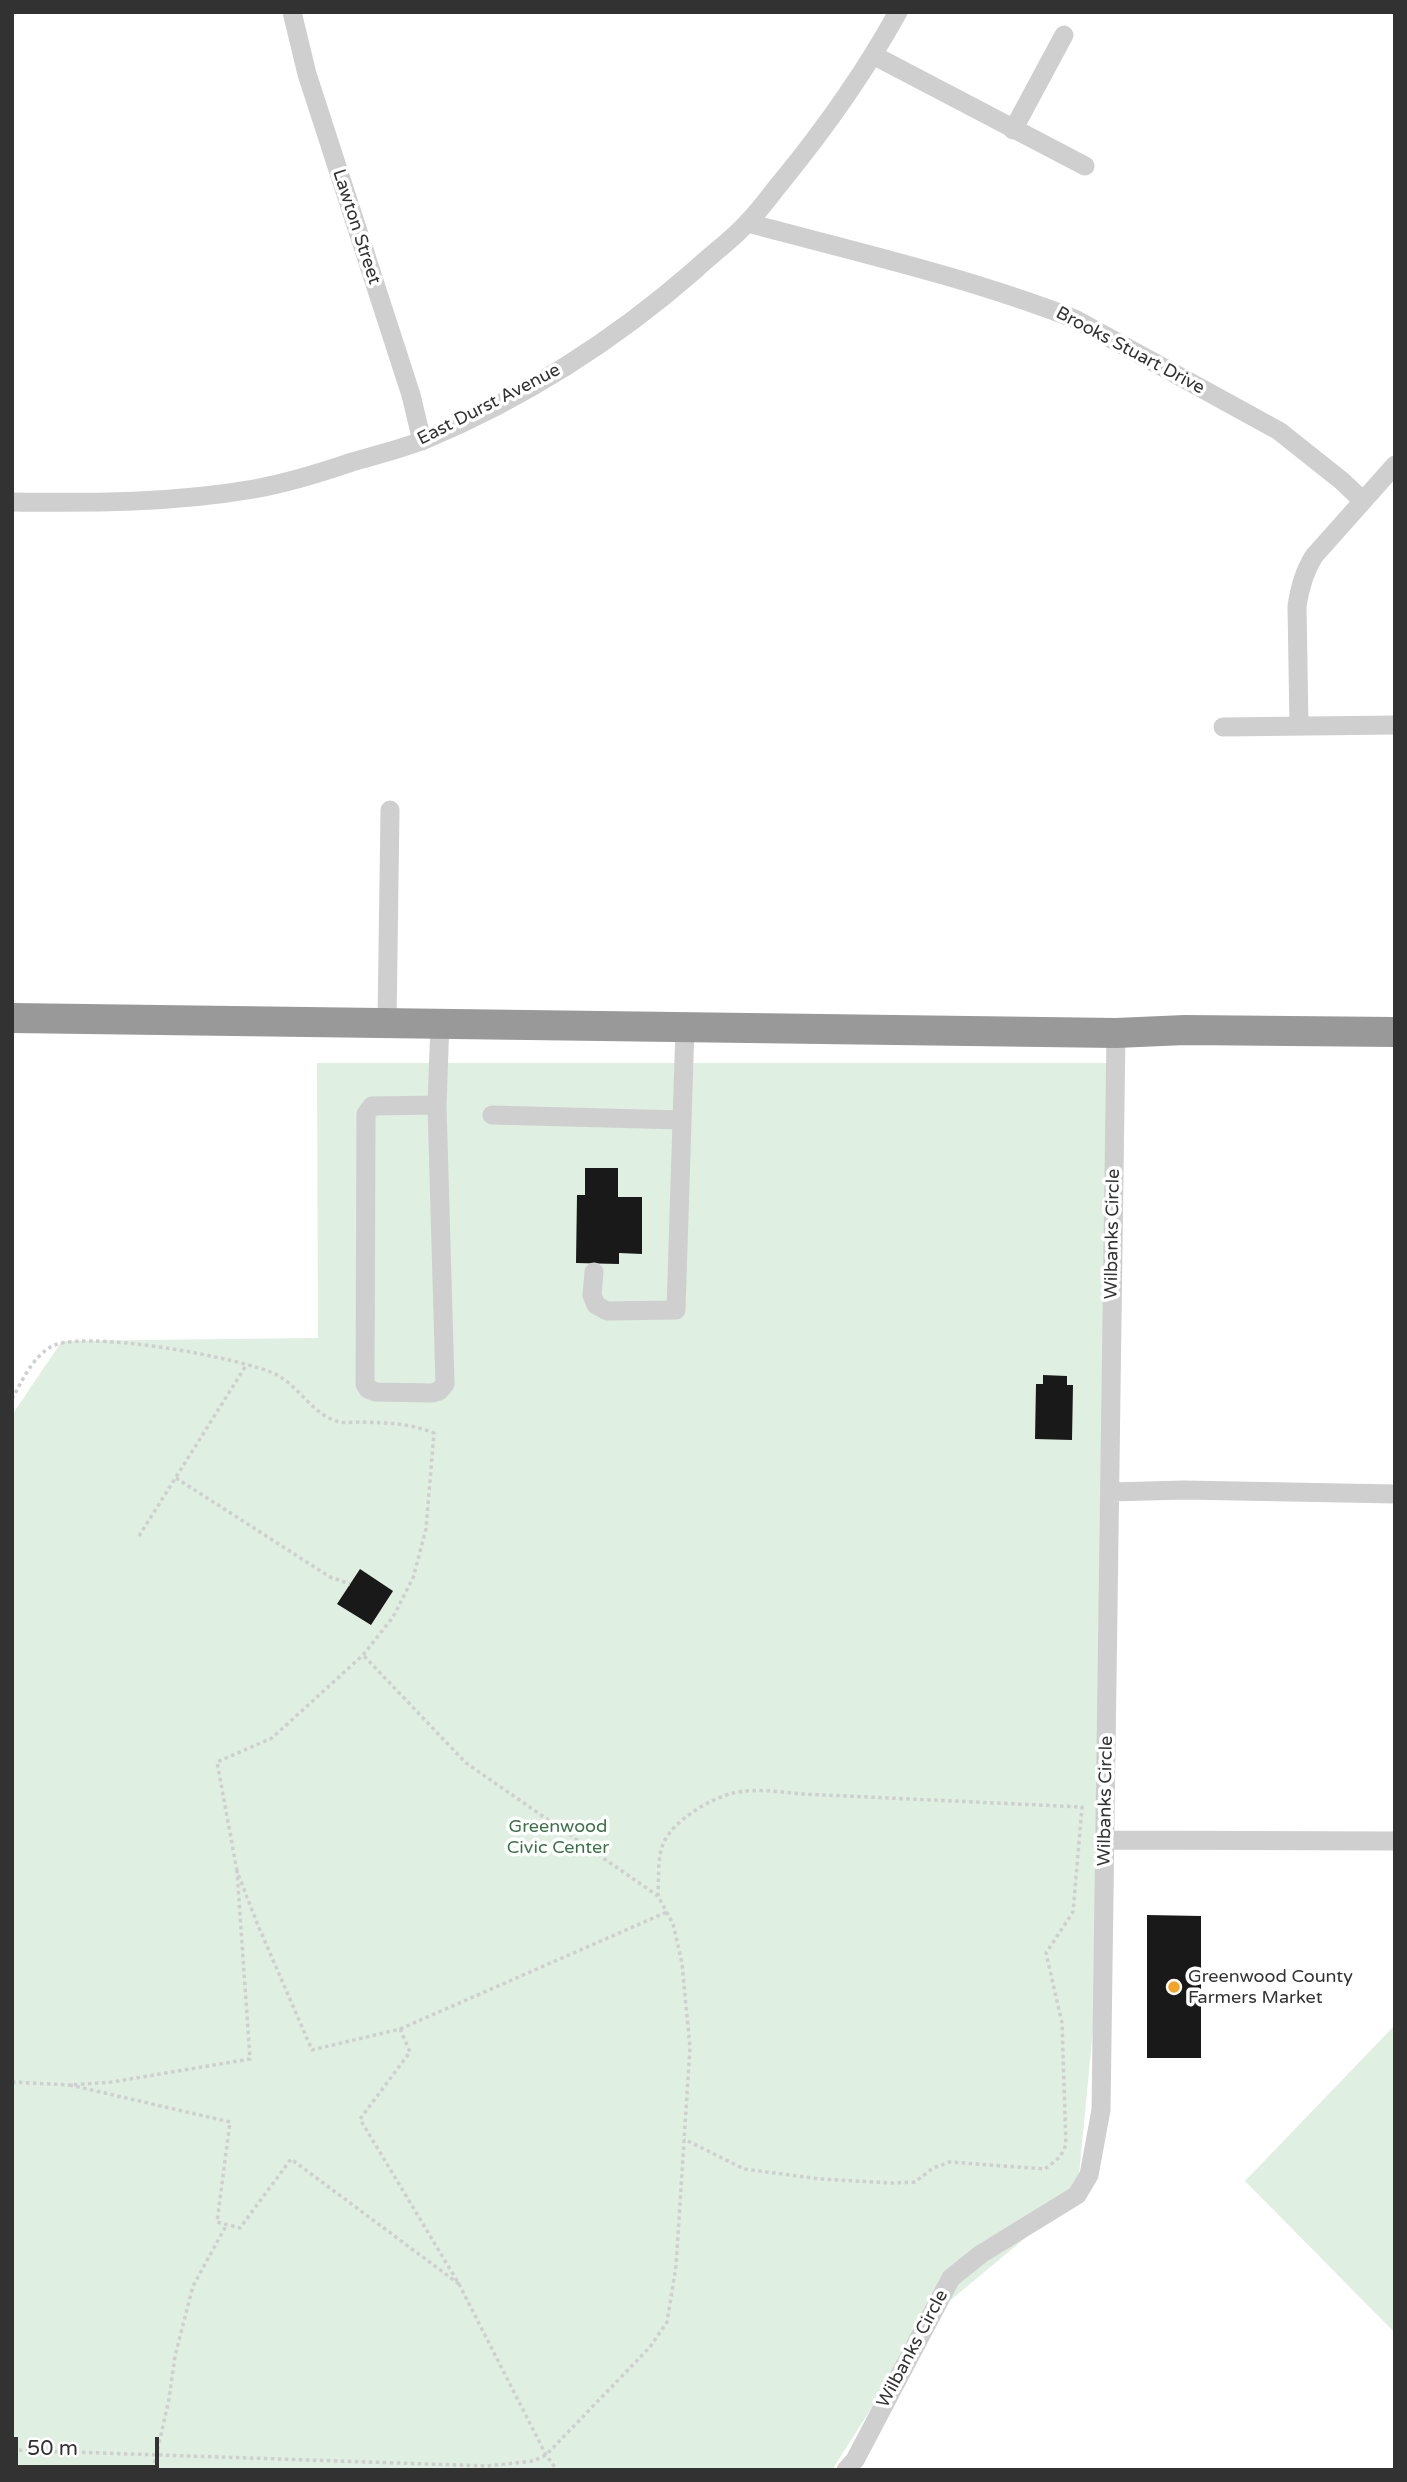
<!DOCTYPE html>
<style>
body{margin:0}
#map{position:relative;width:1407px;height:2482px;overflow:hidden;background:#fff;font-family:"Varela Round",sans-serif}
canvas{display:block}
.frame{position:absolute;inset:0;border:14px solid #323232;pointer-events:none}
.scale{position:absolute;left:14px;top:2437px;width:145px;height:32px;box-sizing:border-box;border:4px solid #323232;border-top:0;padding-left:9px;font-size:21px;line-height:24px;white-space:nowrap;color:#323232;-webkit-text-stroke:5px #fff;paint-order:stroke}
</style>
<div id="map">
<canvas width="1407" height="2482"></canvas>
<div class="frame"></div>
<div class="scale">50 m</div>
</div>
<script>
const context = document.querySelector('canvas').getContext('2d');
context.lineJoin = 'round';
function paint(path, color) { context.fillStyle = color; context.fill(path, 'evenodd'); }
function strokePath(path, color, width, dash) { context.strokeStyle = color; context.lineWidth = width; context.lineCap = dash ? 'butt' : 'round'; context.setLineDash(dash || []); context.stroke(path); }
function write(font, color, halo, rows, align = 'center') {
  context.font = font + ' "Varela Round",sans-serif'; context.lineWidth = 7; context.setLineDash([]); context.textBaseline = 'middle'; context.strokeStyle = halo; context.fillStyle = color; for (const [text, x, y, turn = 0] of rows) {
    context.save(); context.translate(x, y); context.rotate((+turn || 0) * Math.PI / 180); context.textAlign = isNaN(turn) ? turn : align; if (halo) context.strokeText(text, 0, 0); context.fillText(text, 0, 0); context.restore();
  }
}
paint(new Path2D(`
 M317,1063H1115L1104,1917L1077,2195L929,2318L832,2470L12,2468V1415L62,1341L318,1338Z
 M1395,2025V2333L1245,2181Z`), '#dfefe1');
paint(new Path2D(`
 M585,1168H618V1197H642V1254L619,1253V1264L576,1263L577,1195H585Z
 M1043,1375L1067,1376V1385H1073L1072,1440L1035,1439L1036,1384H1043Z
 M360,1569L393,1591L371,1625L337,1604Z
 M1147,1915L1201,1916V2058H1147Z`), '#191919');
strokePath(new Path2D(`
 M12,1399C22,1381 31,1360 49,1348C76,1327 245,1358 277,1375C300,1387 313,1416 340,1422C347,1423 355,1422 362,1422C388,1423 409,1423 434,1433L426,1529L413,1578L393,1617L363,1655L272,1738L217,1762L237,1871
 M176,1478L330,1577L350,1584
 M139,1536L247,1364
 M658,1896C659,1880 657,1856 664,1842C673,1821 711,1798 733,1793C755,1788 780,1792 803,1794L1082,1807L1073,1912L1046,1953L1062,2023L1066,2145L1060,2157L1045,2169L950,2162L933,2168L915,2182L892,2183L820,2179L744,2169L684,2139
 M400,2029L667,1912
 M12,2082L70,2085
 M459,2284L291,2159L240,2228L217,2222L230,2122L70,2085L112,2082L250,2059L237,1871L257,1923L312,2050L400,2029L410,2052L360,2119L459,2284L546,2455L557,2470
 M12,2450L487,2466L533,2461L546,2455L650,2347L667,2322L676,2266L690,2048L682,1963L673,1924L658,1896L466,1763L363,1655
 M153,2470L169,2399L175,2356L193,2286L227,2224`), '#cfcfcf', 3.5, [3.5, 3.5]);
strokePath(new Path2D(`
 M292,12L307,74L411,395L422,441
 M873,55L1085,166
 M1013,130L1064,35
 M748,223C857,252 970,278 1075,319L1279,431L1342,481L1363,501
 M12,502C93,503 173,503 254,489C287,483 320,473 352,462C376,455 401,449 424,440C524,398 615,340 696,269C713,253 733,239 748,222C761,209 771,194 782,181C826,127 865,72 898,12
 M1299,726L1297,606C1300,587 1304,572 1314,556L1395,465
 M1223,727L1395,725
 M387,1022L390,810
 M437,1105L372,1106L366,1114L365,1384L368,1389L376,1392L432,1393L439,1391L445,1384L437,1105L440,1023
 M492,1115L682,1120
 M594,1272L592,1295L596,1305L607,1311L676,1310L685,1027
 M1111,1492L1184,1490L1395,1494
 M1105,1840L1395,1841
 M846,2470L855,2460L951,2278L981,2254L1077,2195L1089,2175L1101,2110L1116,1033`), '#cfcfcf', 19);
strokePath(new Path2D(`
 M12,1018L1116,1033L1185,1030L1395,1032`), '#999', 30);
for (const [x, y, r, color] of [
 [1174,1987,7,"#f4a528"]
]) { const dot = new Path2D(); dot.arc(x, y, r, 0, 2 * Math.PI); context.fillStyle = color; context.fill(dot); strokePath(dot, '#fff', 2.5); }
write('18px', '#323232', '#fff', [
 ["Lawton Street",356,227,72],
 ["Brooks Stuart Drive",1130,351,28],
 ["East Durst Avenue",489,405,-27],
 ["Wilbanks Circle",1113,1234,-89],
 ["Wilbanks Circle",1106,1801,-89],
 ["Wilbanks Circle",913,2349,-62]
]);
write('18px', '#3a7246', '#fff', [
 ["Greenwood",558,1827],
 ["Civic Center",558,1848]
]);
write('18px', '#323232', '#fff', [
 ["Greenwood County",1188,1977],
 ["Farmers Market",1188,1998]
], 'left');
</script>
